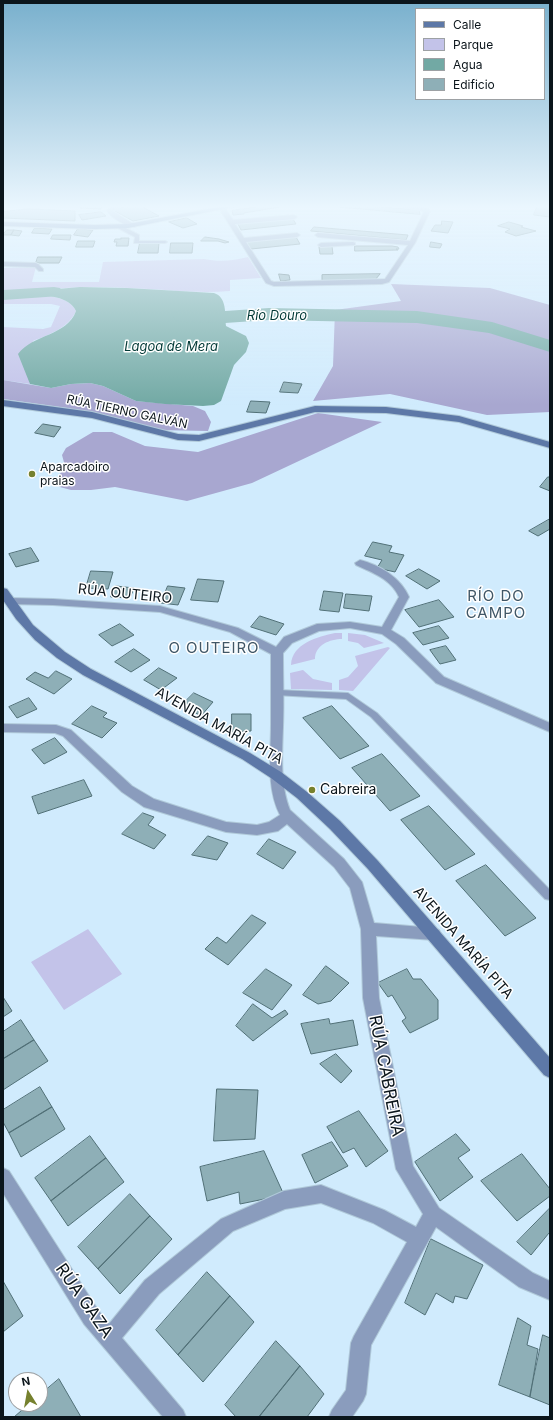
<!DOCTYPE html>
<meta charset="utf-8">
<style>
body{margin:0}
#map{position:relative;width:553px;height:1420px;overflow:hidden;background:#d0ebfd;font-family:Inter,sans-serif}
canvas{display:block}
.frame{position:absolute;inset:0;border:4px solid #0b151b;pointer-events:none}
.legend{position:absolute;left:415px;top:8px;width:130px;height:92px;box-sizing:border-box;background:#fff;border:1px solid #9da1a4;margin:0;padding:5px 7px;list-style:none;font-size:12px;color:#0b151b}
.legend li{display:flex;align-items:center;gap:8px;height:20px}
.legend b{width:20px;border:1px solid #9da1a4}
.north{position:absolute;left:8px;top:1372px;width:40px;height:40px;box-sizing:border-box;background:#fff;border:1px solid #9da1a4;border-radius:50%;rotate:349deg;font-size:11px;font-weight:700;line-height:16px;text-align:center;color:#0b151b}
.north::after{content:'';display:block;margin:auto;width:14px;height:18px;background:#76812e;clip-path:polygon(50% 0,100% 100%,50% 72%,0 100%)}
</style>
<div id="map">
<canvas width="553" height="1420"></canvas>
<div class="frame"></div>
<ul class="legend">
<li><b style="height:5px;background:#5d78a7"></b>Calle</li>
<li><b style="height:11px;background:#c3c3e9"></b>Parque</li>
<li><b style="height:11px;background:#72a9a4"></b>Agua</li>
<li><b style="height:11px;background:#8eafb7"></b>Edificio</li>
</ul>
<div class="north">N</div>
</div>
<script>
const context = document.querySelector('canvas').getContext('2d');
context.lineJoin = 'round';
function paint(path, color) { context.fillStyle = color; context.fill(path, 'evenodd'); }
function strokePath(path, color, width, dash) { context.strokeStyle = color; context.lineWidth = width; context.lineCap = dash ? 'butt' : 'round'; context.setLineDash(dash || []); context.stroke(path); }
function write(font, color, halo, rows, align = 'center') {
  context.font = font + ' Inter,sans-serif'; context.lineWidth = 3; context.setLineDash([]); context.textBaseline = 'middle'; context.strokeStyle = halo; context.fillStyle = color; for (const [text, x, y, turn = 0] of rows) {
    context.save(); context.translate(x, y); context.rotate((+turn || 0) * Math.PI / 180); context.textAlign = isNaN(turn) ? turn : align; if (halo) context.strokeText(text, 0, 0); context.fillText(text, 0, 0); context.restore();
  }
}
paint(new Path2D(`
 M248,257L261,278L230,280V291C196,294 162,289 129,288C90,286 51,287 13,295C31,295 67,292 76,311C69,328 48,335 33,341L29,378L30,384L3,380V327L43,329L51,327L60,306L51,304H3V268L36,267L32,282H99L103,262L204,259C219,262 233,261 248,257Z
 M335,633H342V639C330,639 315,645 315,659L291,665C292,643 318,637 335,633Z
 M348,633L365,635L384,643L364,648L358,643L348,641Z
 M388,647L390,648L353,691L339,690V680L348,677L358,666L355,656Z
 M303,670L313,679L332,683V690L291,689L290,673Z
 M88,929L122,974L64,1010L31,962Z`), '#c3c3e9');
paint(new Path2D(`
 M391,284L490,288L550,305V412L487,415L390,394L313,401L333,366L335,310L401,301Z
 M3,380L51,388L71,384L90,383L103,386L136,401L193,406L205,411L211,422L208,431L156,430L67,408L3,399Z
 M318,413L382,422L252,483L187,501L115,487L91,490H71L60,487L55,482L65,466L62,455L66,448L93,432H112L145,446L198,452Z`), '#a8a7d0');
paint(new Path2D(`
 M80,287L127,288L214,293C227,297 225,314 226,326L246,336L249,343L246,352L234,365L221,401L214,405L203,406L165,404L136,401L103,386L90,383L71,384L51,388L30,384L18,354C33,334 67,336 76,311C67,292 31,295 13,295L12,293Z`), '#72a9a4');
paint(new Path2D(`
 M54,287L60,288L63,292L60,296L3,300V290Z
 M269,308L417,311L492,322L550,340V352L489,333L417,323L269,320L225,323L182,322L175,320L173,316L175,312L182,310L225,311Z`), '#72a9a4');
const building = new Path2D(`
 M82,206H102L101,209L81,208Z
 M128,206H141L159,216L133,221L113,210Z
 M262,206H285L244,213V214L233,215L232,211Z
 M329,206H367L419,210L420,214Z
 M537,206H550V217L534,215Z
 M28,209L75,211V221L3,218V212Z
 M101,212L106,216L82,220L79,215Z
 M187,218L197,224L183,228L169,222Z
 M293,219L296,224L241,230L238,224Z
 M442,221L453,222L448,233L431,231L435,225H441Z
 M509,222L523,226L521,227L536,231L516,236L505,232L510,229L498,226Z
 M314,227L408,235L406,240L311,231Z
 M35,228L52,229L49,234L32,233Z
 M78,229L93,230L88,237L74,235Z
 M7,230H14L11,235H3Z
 M14,230L22,231L19,236L11,235Z
 M53,235H71L70,240L51,239Z
 M205,237L219,239L229,242L225,243L218,241H201Z
 M296,237L300,244L251,249L246,242Z
 M121,238H129L128,246H116L117,242H114L115,239H121Z
 M78,241H95L93,247H76Z
 M431,242L442,244L440,248L430,247Z
 M140,243H159L158,253H138Z
 M171,243H193L192,253H170Z
 M332,246L333,254H320L319,247Z
 M355,246H392L398,247L399,249H396L398,250L355,251Z
 M38,257H62L59,263H36Z
 M279,274L289,275L290,280L281,281Z
 M380,274L375,280L322,281V275Z
 M284,382L302,384L298,393L280,392Z
 M251,401L270,402L266,413L247,412Z
 M43,424L61,427L54,437L35,433Z
 M548,477H550V491L540,487Z
 M550,519V529L538,536L529,531Z
 M373,542L392,546L389,552L404,555L395,572L377,568L382,560L365,556Z
 M31,548L39,561L16,567L9,554Z
 M419,569L440,581L427,589L406,576Z
 M91,571L113,572L108,589L86,588Z
 M198,579L224,581L218,602L191,600Z
 M116,586L134,588L130,598L111,597Z
 M168,586L185,588L178,605L161,603Z
 M324,591L343,593L339,612L320,610Z
 M346,594L372,596L369,611L344,608Z
 M439,600L454,617L419,627L405,610Z
 M260,616L284,624L276,635L251,627Z
 M120,624L134,635L112,646L99,635Z
 M439,626L449,638L423,645L413,633Z
 M446,646L456,660L440,664L430,650Z
 M134,649L150,660L131,672L115,662Z
 M159,668L177,678L161,690L144,680Z
 M56,671L72,679L54,694L26,679L35,672L48,678Z
 M194,693L213,702L201,716L182,705Z
 M29,698L37,709L17,718L9,707Z
 M92,706L107,713L103,717L117,723L102,738L72,724Z
 M332,706L369,746L340,759L303,718Z
 M232,714H251V731L232,732Z
 M55,738L67,752L44,764L32,750Z
 M382,754L420,796L390,811L352,768Z
 M84,780L92,796L38,814L32,797Z
 M429,806L475,854L445,870L401,820Z
 M143,813L154,817L148,825L166,835L154,849L122,834Z
 M208,836L228,843L217,860L192,855Z
 M269,839L296,852L283,869L257,854Z
 M486,865L536,918L505,936L456,881Z
 M252,915L266,923L228,965L205,949L217,937L226,943Z
 M326,966L349,983L331,1001L318,1004L303,995Z
 M266,969L292,985L272,1010L243,993Z
 M407,969L413,979H421L438,1000V1019L410,1033L402,1021L406,1018L392,995L388,997L378,983Z
 M3,997L12,1011L3,1017Z
 M253,1004L272,1018L285,1010L288,1014L253,1041L236,1026Z
 M329,1019L330,1024L353,1020L358,1045L311,1054L301,1024Z
 M21,1020L34,1040L3,1059V1032Z
 M34,1040L48,1061L3,1090V1059Z
 M336,1054L352,1071L341,1083L320,1064Z
 M40,1087L52,1107L9,1133L3,1122V1110Z
 M217,1089L258,1090L255,1139L214,1141Z
 M52,1107L65,1129L21,1157L9,1133Z
 M359,1111L388,1151L366,1167L354,1148L343,1153L327,1127Z
 M456,1134L470,1150L458,1158L473,1177L440,1201L415,1162Z
 M90,1136L106,1158L51,1201L35,1178Z
 M332,1142L348,1166L315,1183L302,1155Z
 M264,1151L284,1195L240,1204L239,1192L207,1201L200,1167Z
 M522,1154L550,1189V1196L517,1221L481,1181Z
 M106,1158L124,1182L68,1226L51,1201Z
 M130,1194L150,1216L98,1269L78,1247Z
 M550,1208V1234L549,1233L531,1255L517,1242Z
 M150,1216L172,1239L120,1294L98,1269Z
 M431,1239L483,1265L467,1299L455,1296L453,1303L436,1293L425,1315L405,1303Z
 M207,1272L230,1296L178,1355L156,1330Z
 M3,1281L23,1316L3,1332Z
 M230,1296L254,1322L203,1382L178,1355Z
 M518,1318L531,1326L527,1345L538,1349L530,1397L499,1385Z
 M543,1335L550,1338V1405L530,1397Z
 M276,1341L300,1366L259,1417H236L225,1405Z
 M300,1366L324,1394L307,1417H259Z
 M59,1379L81,1417H14L29,1404H40V1395Z`);
paint(building, '#8eafb7');
strokePath(building, '#517077', 1);
const lane = new Path2D(`
 M118,226H122L139,235V241H165L167,242L165,243H134L135,237L118,228Z
 M34,264H38L43,269V271H39L34,266Z
 M278,690L348,693L377,713L550,890V900L545,899L371,717L346,699L275,695L274,693Z`);
const street = new Path2D(`
 M114,206H122L113,211L114,212L135,225V227C128,228 110,217 107,210Z
 M222,206L224,207L233,220L294,215L297,217L294,219L235,224L244,238L297,233L300,235L297,237L246,242L271,281L274,282L385,279L408,245L318,237L315,235L318,233L410,241L424,212C416,207 406,210 399,206H422L430,211L415,243L389,282L382,284L274,286L266,283L219,208Z
 M353,242L355,243V245L321,247L318,245L321,243Z
 M3,262L36,263L39,265L36,267L3,266Z
 M360,560C380,565 401,578 409,597L391,630L404,638L444,677L550,723V732L436,683L396,644L382,634L350,628L319,631L292,643L283,653C283,678 284,703 283,727C282,754 280,785 290,810L344,859L362,882L374,923L434,928L439,930L441,934L439,938L434,940L376,936L379,998L413,1166L439,1208L533,1273L550,1281V1300L519,1287L436,1227L371,1345L366,1394L363,1401L352,1417H329L332,1410L346,1390L351,1343L354,1336L407,1242L373,1223L321,1203L285,1209L233,1231L159,1294L122,1338L183,1410L186,1417H163L84,1324L3,1193V1168L9,1171L98,1310L109,1324L145,1280L221,1219L284,1191L321,1185L384,1210L416,1227L423,1214L396,1169L363,998L361,929L350,888L334,867L287,824L278,831L257,835L226,832L144,807L122,792L63,736L55,733L3,732V724L56,725L71,730L132,786L154,799L226,822L257,825L269,822L280,815C266,788 271,754 271,724C271,701 271,677 271,654L230,632L160,612L53,605L9,604L4,601L9,598L53,599L160,606L238,628L276,647L284,637L317,624L350,622L382,627L399,597C391,579 373,573 356,565L355,563Z`);
const secondary = new Path2D(`
 M225,206H237L128,228L95,229L3,226V222L95,225L128,224Z
 M3,400L92,412L178,434L199,435L315,406L386,407L459,416L550,442V448L459,422L386,413L315,412L199,441L178,440L92,418L3,406Z
 M3,588L7,589L33,625L65,652L91,669L250,753L281,772L307,792L340,821L378,861L550,1058V1078L544,1075L368,869L330,829L297,798L271,778L242,759L83,675L57,658L35,640L16,619L3,600Z`);
strokePath(lane, '#b0c9d9', 2);
strokePath(street, '#b0c9d9', 2);
strokePath(secondary, '#b0c9d9', 2);
paint(lane, '#8a9cbd');
paint(street, '#8a9cbd');
paint(secondary, '#5d78a7');
const sky = context.createLinearGradient(0, 0, 0, 405);
sky.addColorStop(0, '#79b0cd');
sky.addColorStop(0.51, '#eaf6fe');
sky.addColorStop(1, '#eaf6fe00');
context.fillStyle = sky;
context.fillRect(0, 0, 553, 405);
for (const [x, y, r, color] of [
 [32,474,4,"#76812e"],
 [312,790,4,"#76812e"]
]) { const dot = new Path2D(); dot.arc(x, y, r, 0, 2 * Math.PI); context.fillStyle = color; context.fill(dot); strokePath(dot, '#fff', 1.5); }
write('12px', '#0b151b', '#fff', [
 ["RÚA TIERNO GALVÁN",127,412,12]
]);
write('12px', '#0b151b', '#fff', [
 ["Aparcadoiro",40,467],
 ["praias",40,481]
], 'left');
write('italic 13px', '#023936', '#fff', [
 ["Río Douro",277,316],
 ["Lagoa de Mera",171,347]
]);
write('14px', '#0b151b', '#fff', [
 ["RÚA OUTEIRO",125,594,6],
 ["AVENIDA MARÍA PITA",219,726,29],
 ["AVENIDA MARÍA PITA",463,943,49]
]);
write('14px', '#0b151b', '#fff', [
 ["Cabreira",320,790]
], 'left');
context.letterSpacing = '1px';
write('15px', '#405767', '#fff', [
 ["RÍO DO",496,596],
 ["CAMPO",496,613],
 ["O OUTEIRO",214,648]
]);
context.letterSpacing = '0px';
write('17px', '#0b151b', '#fff', [
 ["RÚA CABREIRA",386,1076,79],
 ["RÚA GAZA",84,1301,55]
]);
</script>
